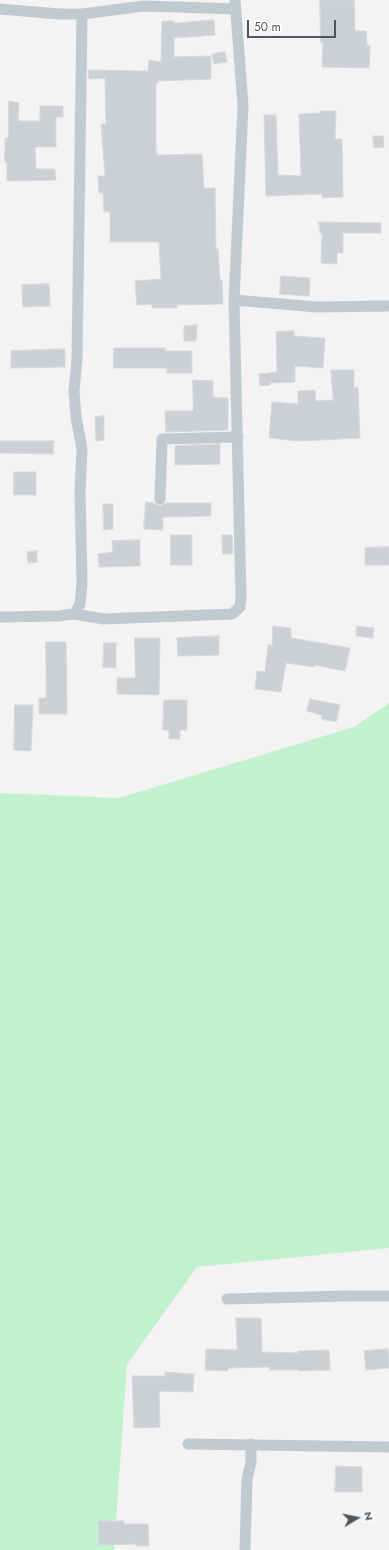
<!DOCTYPE html>
<style>
body{margin:0}
#map{position:relative;width:389px;height:1550px;overflow:hidden;background:#f4f2f2;font-family:Jost,sans-serif}
canvas{display:block}
.north{position:absolute;left:337px;top:1498px;width:40px;height:40px;-webkit-text-stroke:3px #fff;paint-order:stroke;rotate:80deg;font-size:11px;font-weight:700;line-height:16px;text-align:center;color:#495860}
.north::after{content:'';display:block;margin:auto;width:14px;height:18px;background:#495860;clip-path:polygon(50% 0,100% 100%,50% 72%,0 100%)}
.scale{position:absolute;left:247px;top:20px;width:89px;height:18px;box-sizing:border-box;border:2px solid #495860;border-top:0;padding-left:5px;font-size:12px;line-height:14px;white-space:nowrap;color:#495860;-webkit-text-stroke:3px #fff;paint-order:stroke}
</style>
<div id="map">
<canvas width="389" height="1550"></canvas>
<div class="north">N</div>
<div class="scale">50 m</div>
</div>
<script>
const context = document.querySelector('canvas').getContext('2d');
context.lineJoin = 'round';
function paint(path, color) { context.fillStyle = color; context.fill(path, 'evenodd'); }
function strokePath(path, color, width, dash) { context.strokeStyle = color; context.lineWidth = width; context.lineCap = dash ? 'butt' : 'round'; context.setLineDash(dash || []); context.stroke(path); }
paint(new Path2D(`
 M389,703V1248L197,1267L127,1364L114,1550H0V793L119,798L354,727Z`), '#c2f1ce');
const building = new Path2D(`
 M320,0H354L355,31H366L367,45L370,46L369,68L322,67L323,42H321Z
 M214,20L215,35L174,38V57L211,56V79L158,81V83H156V151H157V155L202,154L204,188H215L216,249H218L220,280H222L223,304L177,305V308H152V304L137,305L135,281L161,279L159,242H110V212H104L103,193H99L98,176H105L101,124H106L105,78L89,79L88,70L148,71L149,60L161,62L162,21H174V23Z
 M225,52L227,62L214,64L212,54Z
 M9,101L19,103L18,121H40V106H63V117H56V147H35L36,169H55L56,180L7,181V162H5L4,153H5V138H8Z
 M320,111H336L335,139H342L343,197L322,198V194L266,196L264,115H276L278,175L301,176L299,114L320,113Z
 M373,136H383L384,147L374,148Z
 M319,222L381,223V233H343V253H337V264L321,263L322,233H320Z
 M281,276L310,278L309,296L280,294Z
 M49,284L50,306L23,307L22,285Z
 M197,325L196,341H184V326Z
 M294,331V336L325,338L323,368L295,366V382L270,383V385L260,386L259,374L277,372L276,332Z
 M114,348H165V351H192V373H167V368H114Z
 M65,349V367L11,368V351Z
 M331,370H354V388L358,387L360,438L300,441L269,438L272,402L298,404V391L315,390L316,401L333,400Z
 M193,380L213,381V397L228,398V430L166,432L165,411H193Z
 M104,416V440L96,441L95,417Z
 M0,441H54L53,454L0,453Z
 M220,444V464L175,465V446Z
 M14,472H36V495H14Z
 M146,502L154,503L160,506L165,503H211V516L163,517V530L144,529Z
 M103,504H113V529L104,530Z
 M171,535H192V565H171Z
 M222,535H232L233,554H223Z
 M140,540V566L99,567L98,554L113,552L112,541Z
 M389,547V565H365V548Z
 M37,551V562L28,563L27,552Z
 M273,626L291,628V638L350,648L345,671L315,665L314,667L286,663L281,692L255,689L257,671L265,672L268,645H272Z
 M357,626L374,628L373,638L356,636Z
 M219,636V655L178,656L177,638Z
 M135,638H160L159,695L117,694V678H135Z
 M46,642H66L67,714H39V698H46Z
 M104,643H116V668L103,667Z
 M310,699L340,705L336,722L321,719L322,715L307,711Z
 M164,700H187V730H180V739H169V730H163Z
 M15,705H33L31,751L14,750Z
 M236,1318H261L262,1352L298,1353V1351L329,1350L330,1370L299,1371V1370H269L270,1367L228,1368V1371L205,1370L206,1349L237,1350Z
 M388,1349L389,1368L366,1370L364,1351Z
 M165,1372L194,1374L193,1392L159,1391L160,1427L134,1428L132,1376H165Z
 M336,1466L362,1467V1492H335Z
 M99,1521H124V1524H148L149,1546H136V1544L99,1545Z`);
paint(building, '#ccd0d4');
strokePath(building, '#d6d9dd', 1);
strokePath(new Path2D(`
 M0,9L59,14H82L144,6L235,9
 M234,300L317,307L389,306
 M160,499L162,439L238,437
 M74,614L104,619L232,614L240,607L241,598L234,300L243,106L235,0
 M0,617L58,616L74,614L80,604L82,583L80,491L82,449L76,417L74,391L77,359L82,14
 M227,1299L345,1296H389
 M188,1444L389,1447
 M245,1550L247,1479L251,1462V1444`), '#c0cbd1', 11);
</script>
